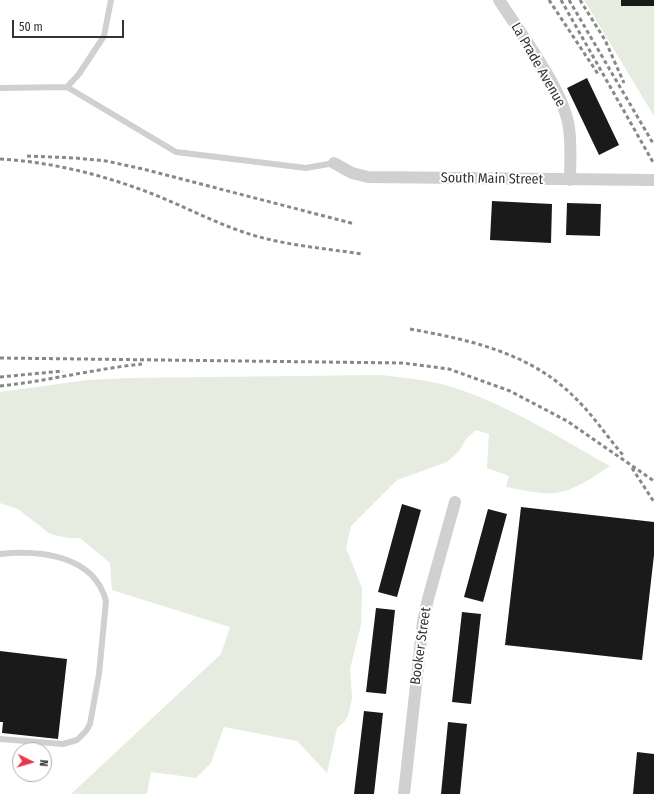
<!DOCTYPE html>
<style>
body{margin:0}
#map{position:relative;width:654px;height:794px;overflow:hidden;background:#fff;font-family:"Fira Sans Condensed",sans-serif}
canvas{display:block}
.north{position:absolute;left:12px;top:742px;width:40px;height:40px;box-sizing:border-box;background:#fff;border:1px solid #adadad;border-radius:50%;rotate:95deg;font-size:11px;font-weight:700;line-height:16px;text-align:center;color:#333}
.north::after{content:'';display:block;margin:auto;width:14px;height:18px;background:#e7384b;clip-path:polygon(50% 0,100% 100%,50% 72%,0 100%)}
.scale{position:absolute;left:12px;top:20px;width:112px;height:18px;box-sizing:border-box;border:2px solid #333;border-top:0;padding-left:5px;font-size:12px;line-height:14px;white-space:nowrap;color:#333;-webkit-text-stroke:3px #fff;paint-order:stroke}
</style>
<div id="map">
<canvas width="654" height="794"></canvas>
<div class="north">N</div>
<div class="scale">50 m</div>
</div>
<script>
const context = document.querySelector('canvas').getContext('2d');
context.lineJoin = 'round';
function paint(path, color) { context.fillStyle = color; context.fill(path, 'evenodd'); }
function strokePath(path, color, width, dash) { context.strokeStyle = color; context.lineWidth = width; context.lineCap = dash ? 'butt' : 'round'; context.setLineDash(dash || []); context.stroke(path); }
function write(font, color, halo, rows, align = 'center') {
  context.font = font + ' "Fira Sans Condensed",sans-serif'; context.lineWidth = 4; context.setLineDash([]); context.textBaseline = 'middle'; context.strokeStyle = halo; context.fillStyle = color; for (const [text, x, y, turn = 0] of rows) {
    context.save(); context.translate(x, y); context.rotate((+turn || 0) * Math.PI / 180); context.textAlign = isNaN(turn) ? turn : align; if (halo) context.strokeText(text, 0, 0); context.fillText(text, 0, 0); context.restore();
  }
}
paint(new Path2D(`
 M584,0H654V116Z
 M380,375C406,378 433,380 458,389C512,407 561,439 610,466C590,479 568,496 543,493C530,492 518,489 506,487L509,476L487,468L489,434L476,430L466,439L459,451L447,462L397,480L351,526L346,548L362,588L361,625L350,669L352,698L349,713L345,721L337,728L327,773L297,741L224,727L211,763L196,778L151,772L147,794H71L221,654L230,627L112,590L110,563L80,538H68L50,534L18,509L0,503V392L88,380L128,378Z`), '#e6ecdf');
paint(new Path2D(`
 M621,0H654V6H621Z
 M587,78L619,145L599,155L567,88Z
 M492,201L552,204L551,243L490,240Z
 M567,203L601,204L600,236L566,235Z
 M402,504L421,510L397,597L378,592Z
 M521,507L654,522V555L642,660L505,645Z
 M488,509L507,514L483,602L464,597Z
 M376,608L395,610L386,694L366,692Z
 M462,612L481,614L471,704L452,702Z
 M0,651L67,659L58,739L2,733L3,722H0Z
 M364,711L383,713L374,794H354Z
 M448,722L467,724L460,794H441Z
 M637,752L654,754V794H633Z`), '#1a1a1a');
strokePath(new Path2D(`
 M67,87L79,74L104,36L111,0
 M0,88L67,87L176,152L306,168L334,163
 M0,554C40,550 94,555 106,601L99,674L90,724L86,731L77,740L63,744L0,739`), '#d0d0d0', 6);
strokePath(new Path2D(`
 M499,0C521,34 559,84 568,122C572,141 570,161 570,180
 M334,163L352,173L368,177L654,180
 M404,794L423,622L428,599L455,502`), '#d0d0d0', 12);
strokePath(new Path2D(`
 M549,0L598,74
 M561,0L654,164
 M569,0L654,145
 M580,0L605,40L624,83
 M27,156L75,158L106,161L143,169L355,224
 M0,159C49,162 96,173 142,190C176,202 208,220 243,232C281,245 322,248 362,254
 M410,329C475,341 536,354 582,405C597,421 609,439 623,455
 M0,358L403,363L449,369L510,391L567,421L654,481
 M0,377L63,371
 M0,386C48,381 94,369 142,364
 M632,468L654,502`), '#888', 3, [4, 3]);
write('14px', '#333', '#fff', [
 ["La Prade Avenue",538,65,60],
 ["South Main Street",492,179,1],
 ["Booker Street",421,646,-82]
]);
</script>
